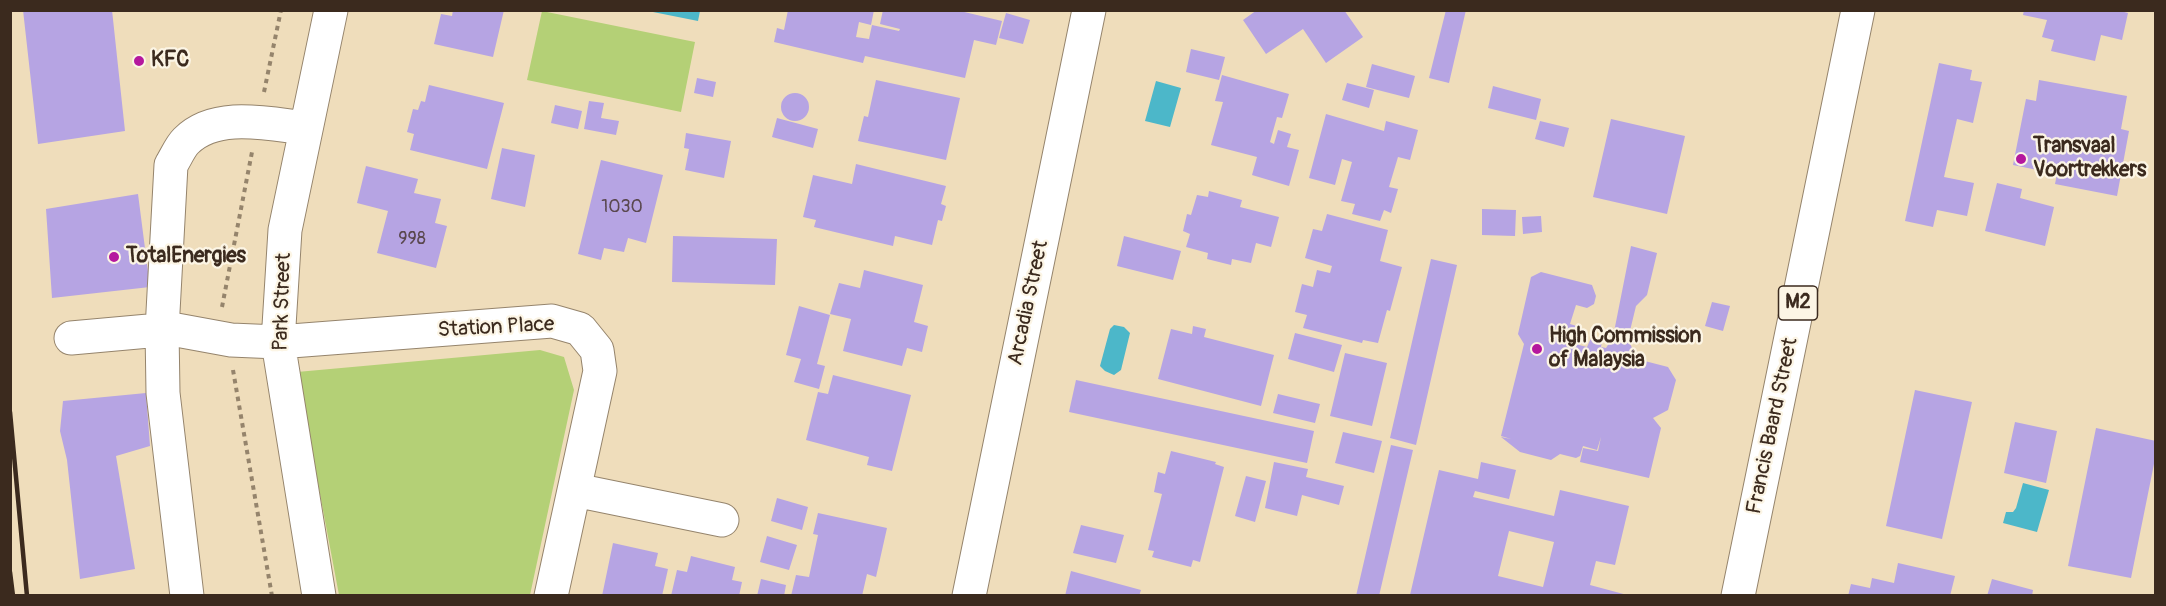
<!DOCTYPE html>
<style>
body{margin:0}
#map{position:relative;width:2166px;height:606px;overflow:hidden;background:#efddbb;font-family:Pangolin,sans-serif}
canvas{display:block}
.frame{position:absolute;inset:0;border:12px solid #3b2a1e;pointer-events:none}
</style>
<div id="map">
<canvas width="2166" height="606"></canvas>
<div class="frame"></div>
</div>
<script>
const context = document.querySelector('canvas').getContext('2d');
context.lineJoin = 'round';
function paint(path, color) { context.fillStyle = color; context.fill(path, 'evenodd'); }
function strokePath(path, color, width, dash) { context.strokeStyle = color; context.lineWidth = width; context.lineCap = dash ? 'butt' : 'round'; context.setLineDash(dash || []); context.stroke(path); }
function write(font, color, halo, rows, align = 'center') {
  context.font = font + ' Pangolin,sans-serif'; context.lineWidth = 4.5; context.setLineDash([]); context.textBaseline = 'middle'; context.strokeStyle = halo; context.fillStyle = color; for (const [text, x, y, turn = 0] of rows) {
    context.save(); context.translate(x, y); context.rotate((+turn || 0) * Math.PI / 180); context.textAlign = isNaN(turn) ? turn : align; if (halo) context.strokeText(text, 0, 0); context.fillText(text, 0, 0); context.restore();
  }
}
paint(new Path2D(`
 M542,11L695,42L681,112L527,80Z
 M540,350L564,357L574,390L530,595H339L297,372Z`), '#b4d076');
paint(new Path2D(`
 M648,11H700L698,21Z
 M1156,81L1181,88L1170,127L1145,121Z
 M1114,325L1124,327L1130,333L1121,370L1114,375L1105,371L1100,366L1110,329Z
 M2023,483L2049,490L2037,532L2003,523L2006,512H2013L2016,508Z`), '#4cb7c9');
paint(new Path2D(`
 M23,10H112L125,131L38,144Z
 M453,10H504L493,57L434,44L441,14L452,16Z
 M788,10H874L871,25L859,22L856,37L869,39L872,25L899,31L900,29L880,24L883,10H956L1002,21L996,45L974,40L965,78L865,56L863,63L774,42L777,28L784,30Z
 M1257,10H1344L1363,37L1326,63L1303,29L1266,54L1243,20Z
 M1446,10H1466L1449,83L1429,78Z
 M2024,10H2117L2128,13L2122,40L2101,35L2095,61L2051,51L2054,40L2042,37L2047,20L2023,15Z
 M1006,13L1030,20L1023,44L999,38Z
 M1191,49L1225,57L1219,80L1186,72Z
 M1939,63L1972,70L1970,80L1982,82L1973,123L1957,119L1944,177L1974,183L1967,216L1937,210L1933,227L1905,221Z
 M1372,64L1415,76L1409,98L1366,87Z
 M1222,75L1289,94L1282,118L1277,117L1270,142L1274,144L1278,130L1291,134L1287,147L1299,150L1289,186L1252,175L1257,157L1211,145L1223,102L1215,101Z
 M697,78L716,82L713,97L694,93Z
 M876,80L960,98L946,160L858,141L864,116L868,117Z
 M2039,80L2127,96L2121,129L2129,131L2117,196L2055,184L2057,174L2013,165L2026,99L2036,101Z
 M1347,83L1374,90L1369,108L1342,100Z
 M429,85L504,103L487,169L410,150L414,134L407,132L413,109L418,110L421,101L425,102Z
 M1493,86L1541,99L1536,120L1488,108Z
 M781 107a14 14 0 1 1 28 0a14 14 0 1 1-28 0Z
 M589,101L604,103L601,118L619,121L616,135L584,129Z
 M555,105L582,111L578,129L551,123Z
 M1326,114L1384,131L1386,121L1418,130L1410,160L1398,157L1389,187L1398,189L1391,213L1384,210L1380,221L1352,214L1355,204L1341,201L1352,162L1342,159L1335,185L1309,178Z
 M777,118L818,129L813,148L772,137Z
 M1611,119L1685,136L1667,214L1593,197Z
 M1540,121L1569,128L1564,147L1535,139Z
 M686,133L731,141L724,178L685,170L689,149L684,148Z
 M502,148L535,155L525,207L491,199Z
 M601,160L663,175L646,243L628,238L624,252L604,248L601,260L578,254Z
 M856,164L946,186L941,204L946,206L942,221L938,220L932,245L895,236L893,246L814,227L816,220L803,217L813,175L852,184Z
 M366,166L418,179L414,193L441,199L435,223L447,226L436,268L377,253L388,211L357,203Z
 M1997,183L2022,189L2020,198L2054,207L2045,246L1985,231Z
 M1209,191L1242,200L1240,207L1279,217L1271,247L1256,243L1251,263L1232,259L1231,265L1207,259L1208,253L1186,247L1190,234L1183,231L1187,214L1191,215L1197,195L1208,197Z
 M138,194L150,287L52,298L46,209Z
 M1482,209L1516,210L1515,236L1482,235Z
 M1327,214L1388,230L1380,261L1402,267L1390,311L1387,310L1378,343L1363,340L1362,343L1303,328L1307,315L1295,312L1302,284L1313,287L1317,270L1330,273L1332,266L1305,258L1313,229L1322,231Z
 M1541,216L1542,232L1523,234L1522,217Z
 M673,236L777,239L775,285L672,282Z
 M1124,236L1181,251L1173,280L1117,266Z
 M1631,246L1657,253L1647,295L1636,306L1628,339L1637,359L1668,367L1676,380L1668,410L1653,418L1661,428L1649,478L1580,462L1583,448L1598,451L1601,437L1597,450L1583,446L1580,456L1576,458L1560,454L1551,460L1520,452L1501,437L1511,439L1501,436L1524,344L1518,334L1531,277L1541,272L1592,285L1596,296L1594,304L1587,308L1576,305L1570,324L1580,327L1583,330L1579,345L1587,347L1591,338L1602,342L1601,347L1606,348L1613,337Z
 M1431,259L1457,265L1416,445L1390,438Z
 M864,270L923,285L914,322L928,326L922,352L907,348L902,366L843,351L851,319L830,314L839,283L860,288Z
 M1712,302L1730,306L1723,331L1705,326Z
 M799,306L830,315L817,364L825,366L819,389L794,382L801,359L786,355Z
 M1193,326L1206,329L1204,337L1274,355L1261,406L1158,379L1171,329L1192,334Z
 M1295,333L1342,345L1334,372L1288,359Z
 M1345,353L1387,363L1372,426L1330,416Z
 M833,375L911,395L892,471L867,465L869,457L806,440L818,392L828,394Z
 M1076,380L1314,431L1307,463L1069,412Z
 M1915,390L1972,402L1942,539L1886,526Z
 M146,393L150,446L116,456L135,569L80,579L67,460L60,431L63,401Z
 M1278,394L1320,404L1315,423L1273,413Z
 M2015,422L2057,431L2046,483L2004,473Z
 M2096,428L2156,441V454L2131,578L2068,566Z
 M1343,432L1382,441L1374,473L1335,463Z
 M1391,445L1413,450L1379,596H1356Z
 M1171,451L1216,462L1215,464L1224,467L1200,562L1193,560L1191,567L1152,557L1154,551L1148,550L1162,494L1154,492L1158,472L1165,474Z
 M1274,462L1308,469L1306,477L1344,486L1339,505L1302,495L1297,516L1265,508Z
 M1481,462L1516,470L1509,499L1475,491L1473,497L1554,516L1560,490L1629,506L1615,565L1596,561L1590,585L1631,596L1410,595L1439,470L1478,479ZM1509,531L1554,542L1543,587L1498,576Z
 M1246,476L1266,481L1255,522L1235,516Z
 M777,498L808,507L802,530L771,521Z
 M818,513L887,528L876,577L867,574L862,596H791L796,575L809,577L818,535L813,534Z
 M1081,525L1124,535L1116,563L1073,553Z
 M767,536L797,545L789,570L760,562Z
 M613,543L658,553L655,566L668,569L662,596L652,594L651,596H602Z
 M691,556L735,567L732,580L742,582L739,596H671L677,570L687,572Z
 M1898,563L1955,576L1950,596H1848L1851,584L1870,588L1872,578L1894,583Z
 M1071,571L1141,590L1139,596H1065Z
 M761,579L786,585L784,596H757Z
 M1992,579L2033,590L2032,596H1987Z`), '#b6a4e3');
const minor = new Path2D(`
 M71,338L171,329L231,340L278,342L552,321L580,329L597,350L600,371L551,596
 M575,490L722,520
 M187,596L163,393L162,330L171,165C176,157 180,147 186,141C216,111 269,124 306,128
 M319,596L278,342L285,230L331,10
 M969,596L1089,10`);
const major = new Path2D(`
 M1738,596L1858,10`);
strokePath(minor, '#95846c', 35);
strokePath(major, '#95846c', 35);
strokePath(new Path2D(`
 M264,92L281,10
 M222,307L252,152
 M233,370L272,596`), '#95846c', 4, [4.5, 4.5]);
strokePath(minor, '#fff', 33);
strokePath(major, '#fff', 33);
strokePath(new Path2D(`
 M10,412L27,596
 M10,572L13,596`), '#3b2a1e', 4.5);
for (const [x, y, r, color] of [
 [139,61,6,"#b5179e"],
 [2021,159,6,"#b5179e"],
 [114,257,6,"#b5179e"],
 [1537,349,6,"#b5179e"]
]) { const dot = new Path2D(); dot.arc(x, y, r, 0, 2 * Math.PI); context.fillStyle = color; context.fill(dot); strokePath(dot, '#fcf5e5', 2); }
write('18px', '#5a484f', null, [
 ["1030",622,207],
 ["998",412,239]
]);
for (const [x, y, w] of [
 [1798,303,39]
]) { const box = new Path2D(); box.roundRect(x - w / 2, y - 17, w, 34, 4.5); context.fillStyle = '#fcf5e5'; context.fill(box); strokePath(box, '#3b2a1e', 1.5); }
write('bold 20px', '#3b2a1e', null, [
 ["M2",1798,303]
]);
write('bold 21px', '#3b2a1e', '#fcf5e5', [
 ["KFC",151,61],
 ["Transvaal",2033,147],
 ["Voortrekkers",2033,171],
 ["TotalEnergies",126,257],
 ["High Commission",1549,337],
 ["of Malaysia",1549,361]
], 'left');
write('21px', '#3b2a1e', '#fcf5e5', [
 ["Park Street",283,302,-88],
 ["Arcadia Street",1029,303,-78],
 ["Station Place",496,328,-3],
 ["Francis Baard Street",1773,426,-78]
]);
</script>
